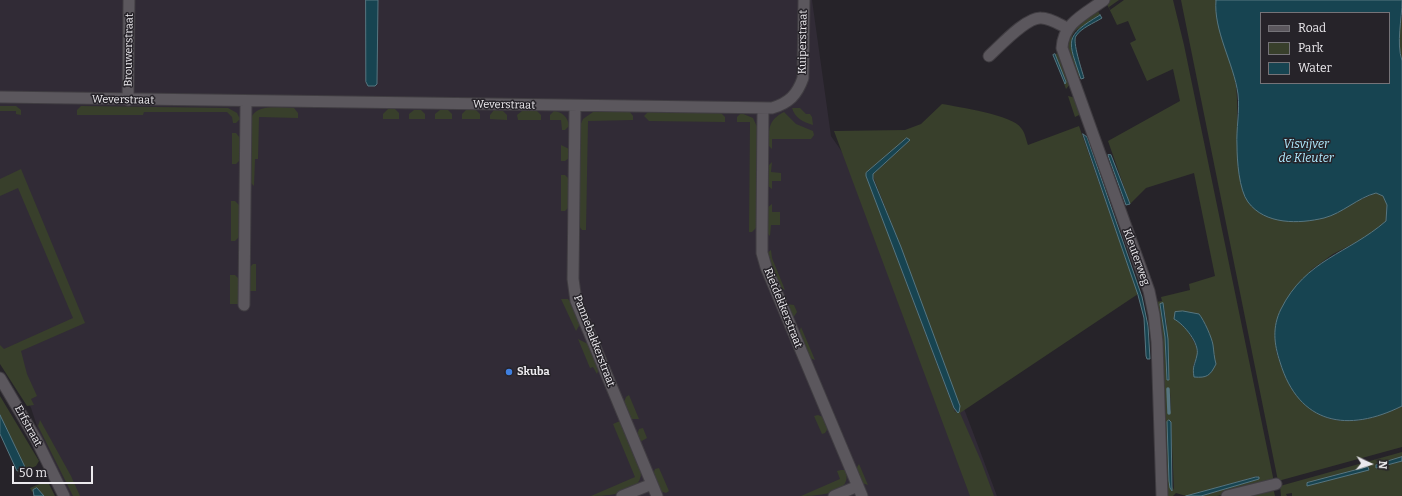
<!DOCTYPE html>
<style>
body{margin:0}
#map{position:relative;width:1402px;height:496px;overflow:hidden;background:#262329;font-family:Bitter,serif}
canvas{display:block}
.legend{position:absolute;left:1260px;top:12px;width:130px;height:72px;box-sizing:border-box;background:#262329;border:1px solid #757378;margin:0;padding:5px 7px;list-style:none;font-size:12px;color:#eceaee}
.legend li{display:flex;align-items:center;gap:8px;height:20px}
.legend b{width:20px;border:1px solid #757378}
.north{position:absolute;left:1350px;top:444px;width:40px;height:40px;-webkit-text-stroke:3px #262329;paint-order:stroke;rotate:94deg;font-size:11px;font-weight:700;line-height:16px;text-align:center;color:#eceaee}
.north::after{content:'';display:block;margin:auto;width:14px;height:18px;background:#eceaee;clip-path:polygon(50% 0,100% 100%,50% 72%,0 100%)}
.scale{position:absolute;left:12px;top:466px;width:81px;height:18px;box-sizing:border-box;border:2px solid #eceaee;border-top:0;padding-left:5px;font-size:12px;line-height:14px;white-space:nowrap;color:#eceaee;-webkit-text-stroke:3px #262329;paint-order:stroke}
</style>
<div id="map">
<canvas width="1402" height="496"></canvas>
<ul class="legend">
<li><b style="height:5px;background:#5b575d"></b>Road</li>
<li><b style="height:11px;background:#383f2b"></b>Park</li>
<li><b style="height:11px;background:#174451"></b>Water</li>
</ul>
<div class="north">N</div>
<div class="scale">50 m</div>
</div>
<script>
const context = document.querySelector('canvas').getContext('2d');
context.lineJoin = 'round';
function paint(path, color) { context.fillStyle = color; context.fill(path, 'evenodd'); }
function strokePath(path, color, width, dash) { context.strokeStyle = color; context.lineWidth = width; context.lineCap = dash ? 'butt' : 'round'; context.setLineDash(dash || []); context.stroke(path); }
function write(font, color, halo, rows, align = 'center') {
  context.font = font + ' Bitter,serif'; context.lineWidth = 3; context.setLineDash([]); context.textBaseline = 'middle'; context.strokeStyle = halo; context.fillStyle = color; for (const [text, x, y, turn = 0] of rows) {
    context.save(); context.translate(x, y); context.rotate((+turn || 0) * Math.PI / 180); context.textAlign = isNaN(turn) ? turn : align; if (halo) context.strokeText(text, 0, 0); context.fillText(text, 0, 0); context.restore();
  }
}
paint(new Path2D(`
 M0,0H812L831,136L897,231L997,496H60L31,408L0,347Z`), '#312b36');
paint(new Path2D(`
 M1109,0H1119L1109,7L1110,10L1124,0H1173L1184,45L1274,482L1217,496H1201L1259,479L1258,476L1186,496L1176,493L1173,496H1168L1156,302L1162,301L1161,297L1190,290L1189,284L1215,276L1194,173L1146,188L1130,204L1108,141L1180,101L1173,69L1147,81L1130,43L1136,40L1128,21L1117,25L1106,2ZM1160,305L1164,307L1167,325L1165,369V337ZM1184,324L1208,333C1213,343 1212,353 1216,364L1193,366L1198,354L1196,346ZM1167,389L1170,392L1171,410L1169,413L1167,411ZM1168,420L1171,422L1174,490L1169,481Z
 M1181,0H1216C1214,24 1227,46 1233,68C1239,94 1237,119 1237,145L1337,213L1355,202L1376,193L1383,196L1387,205L1386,221L1372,234L1333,254L1311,270L1276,351C1297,419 1337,438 1402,406V447L1278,481Z
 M1098,11L1100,15L1075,31L1072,36L1081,77L1076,78C1070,62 1060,41 1073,27C1079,20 1090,16 1098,11Z
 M1402,15V61L1398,40Z
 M1059,53L1070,84L1066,89L1061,76L1064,83L1066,82L1055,54Z
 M1068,96L1076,98L1081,114L1075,117Z
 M942,104C958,107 1013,115 1021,128C1025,132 1026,140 1028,145L1079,126L1138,294L960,413L981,461L994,496H970L834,131L905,130L921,124ZM907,138L910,140L873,174L874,179L901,247L960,406V409L955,412L866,176V173Z
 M0,106H16L21,110V115L16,114V111H0Z
 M81,106L228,108L237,113L240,119L236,123H233L232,117L227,112H144L143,115H77V110Z
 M294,108L298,113V118L259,117L258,159H255L254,186L250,182L252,116C259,104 281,108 294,108Z
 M792,108H800L806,114H810L812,117L813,125C803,122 795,118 792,108Z
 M388,109H395L399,113V119H383V114Z
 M414,110H421L425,114V119H409V114Z
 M440,110H448L452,114V119H435V114Z
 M466,110H476L480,114V119H462V114Z
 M494,110L503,111L507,115V120L490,119V115Z
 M522,111H537L541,115V120H518L517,115Z
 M554,111C562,112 568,117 569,126L565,130H562L561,120H550V115Z
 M593,112H630L633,116V120L588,121L586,230H582L579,226L580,126L583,119Z
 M648,112L721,113L725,117V122L649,121L644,116Z
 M784,112L796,124L813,131L814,135L811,139H772V149L768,145C769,129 768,120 784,112Z
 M741,113L753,118L758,129L756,228L752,232H749L750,122H737V117Z
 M232,133H236L240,138V160L236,164H232Z
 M561,145L569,149V158L565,161H561Z
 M772,162L771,172L781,173V181H772V189L767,185L768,166Z
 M21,169L85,323L21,351L27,374L37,396L31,399L34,405L27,406L0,364V345L4,349L73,318L18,188L0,196V179Z
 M561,175H565L569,179V207L565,211H561Z
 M231,201H235L240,206L239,237L235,241H231Z
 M772,204V212H780V225H771L770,236L767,233V208Z
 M771,250L772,258L785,290L780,288L767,253Z
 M253,264H256V291H249V268Z
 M230,275H235L239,279V304H230Z
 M561,299H568L572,304L580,324L576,331Z
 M787,304L794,305L797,312L793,318Z
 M801,327L815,360L810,358L799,333Z
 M578,339L588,344L599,369L597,374L593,367L590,368Z
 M629,395L639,419H631L624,402L626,397Z
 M0,396L39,461L36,466L19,473L17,471L25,467L0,415Z
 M818,415L823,417L828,428L825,433L822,434L814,416Z
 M40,420L71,476L80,496H73L38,426Z
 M620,421L641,473C641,494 607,496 591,496L635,477L613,424Z
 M643,428L647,438L640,442L637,435L639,429Z
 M1402,452V457L1376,465L1377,468L1402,461V496H1292V493L1286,494L1287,496H1281L1280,486ZM1368,467L1369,470L1307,486V483Z
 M859,464L868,485L862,483L856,469Z
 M659,468L669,491L666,493L660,491L653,474L655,469Z
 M841,470H845C855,494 816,496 801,496L840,479L837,471Z
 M44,482L49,484L55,496H44L37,488L32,492L30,488Z
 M1273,487L1275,496H1238Z`), '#383f2b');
const water = new Path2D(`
 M366,0H378L377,84L375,86H368L366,82Z
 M1216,0H1402C1402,21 1396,41 1402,61V406C1348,433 1299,425 1280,362C1274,344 1272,327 1281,309C1306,259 1348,254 1386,221L1387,205L1383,196L1376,193C1357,198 1343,213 1324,218C1299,224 1265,225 1248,202C1239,190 1237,160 1237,146C1236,129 1240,111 1238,94C1234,64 1213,30 1216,0ZM1261,13H1389V83H1261Z
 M1100,15L1102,18C1094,23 1081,28 1076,36C1072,41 1082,71 1084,78L1081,79C1068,40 1063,37 1100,15Z
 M1055,54L1066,82L1065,84L1053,55Z
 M1083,134L1087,137L1142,297L1148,326L1150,359H1147L1146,356L1144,318L1138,295Z
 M907,138L910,140L873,174V179L901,247L960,406L959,412L958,413L954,408L866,176V173Z
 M1111,155L1130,204L1126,205L1109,158L1108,155Z
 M1163,303L1168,339L1169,380H1167L1165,337L1160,304Z
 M1183,311L1199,314C1204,320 1212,338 1213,345C1214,352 1214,357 1216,364C1210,376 1207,378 1194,377C1192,366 1195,365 1197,355C1200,344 1184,324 1174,319L1175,312Z
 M0,415L25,467L17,471L0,434Z
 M1169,420L1171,422L1172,491L1170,488L1169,481L1167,422Z
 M1402,457V461L1376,468V465Z
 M1368,467L1369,470L1307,486V483Z
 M1256,477H1259V479L1201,496H1186Z
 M37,488L44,496H34L33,490Z`);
paint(water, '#174451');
strokePath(water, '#577680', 1);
strokePath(new Path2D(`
 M1168,389L1169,413`), '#577680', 3.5);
const minor = new Path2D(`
 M1104,0C1085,14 1063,23 1062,48L1149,291L1154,315L1157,342L1162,496
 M989,56C1000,46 1026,17 1041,18C1050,18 1059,24 1067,28
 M0,97L772,108C789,103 797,95 803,78L804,0
 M128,100L129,0
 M575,106L573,279L576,301L657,496
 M763,108L762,234V253L766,267L862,496
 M244,305L246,102
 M622,496L652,484
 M834,496L858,486
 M1227,496L1276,484`);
const tertiary = new Path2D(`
 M0,378L36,439L64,496`);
strokePath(minor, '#403d42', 13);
strokePath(tertiary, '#403d42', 13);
strokePath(minor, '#5b575d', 11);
strokePath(tertiary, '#5b575d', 11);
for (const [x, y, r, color] of [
 [509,372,4,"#3f7fe0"]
]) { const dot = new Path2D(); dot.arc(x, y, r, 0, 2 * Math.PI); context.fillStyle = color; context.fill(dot); strokePath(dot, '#262329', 1.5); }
write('11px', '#eceaee', '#262329', [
 ["Kuiperstraat",803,42,-89],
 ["Brouwerstraat",129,50,-89],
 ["Weverstraat",123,100,1],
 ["Weverstraat",504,105,1],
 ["Kleuterweg",1136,257,70],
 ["Rietdekkerstraat",783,308,68],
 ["Pannebakkerstraat",594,341,69],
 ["Erfstraat",28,426,61]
]);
write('bold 11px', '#eceaee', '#262329', [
 ["Skuba",517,372]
], 'left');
write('italic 12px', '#afebff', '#262329', [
 ["Visvijver",1306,145],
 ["de Kleuter",1306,159]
]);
</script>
